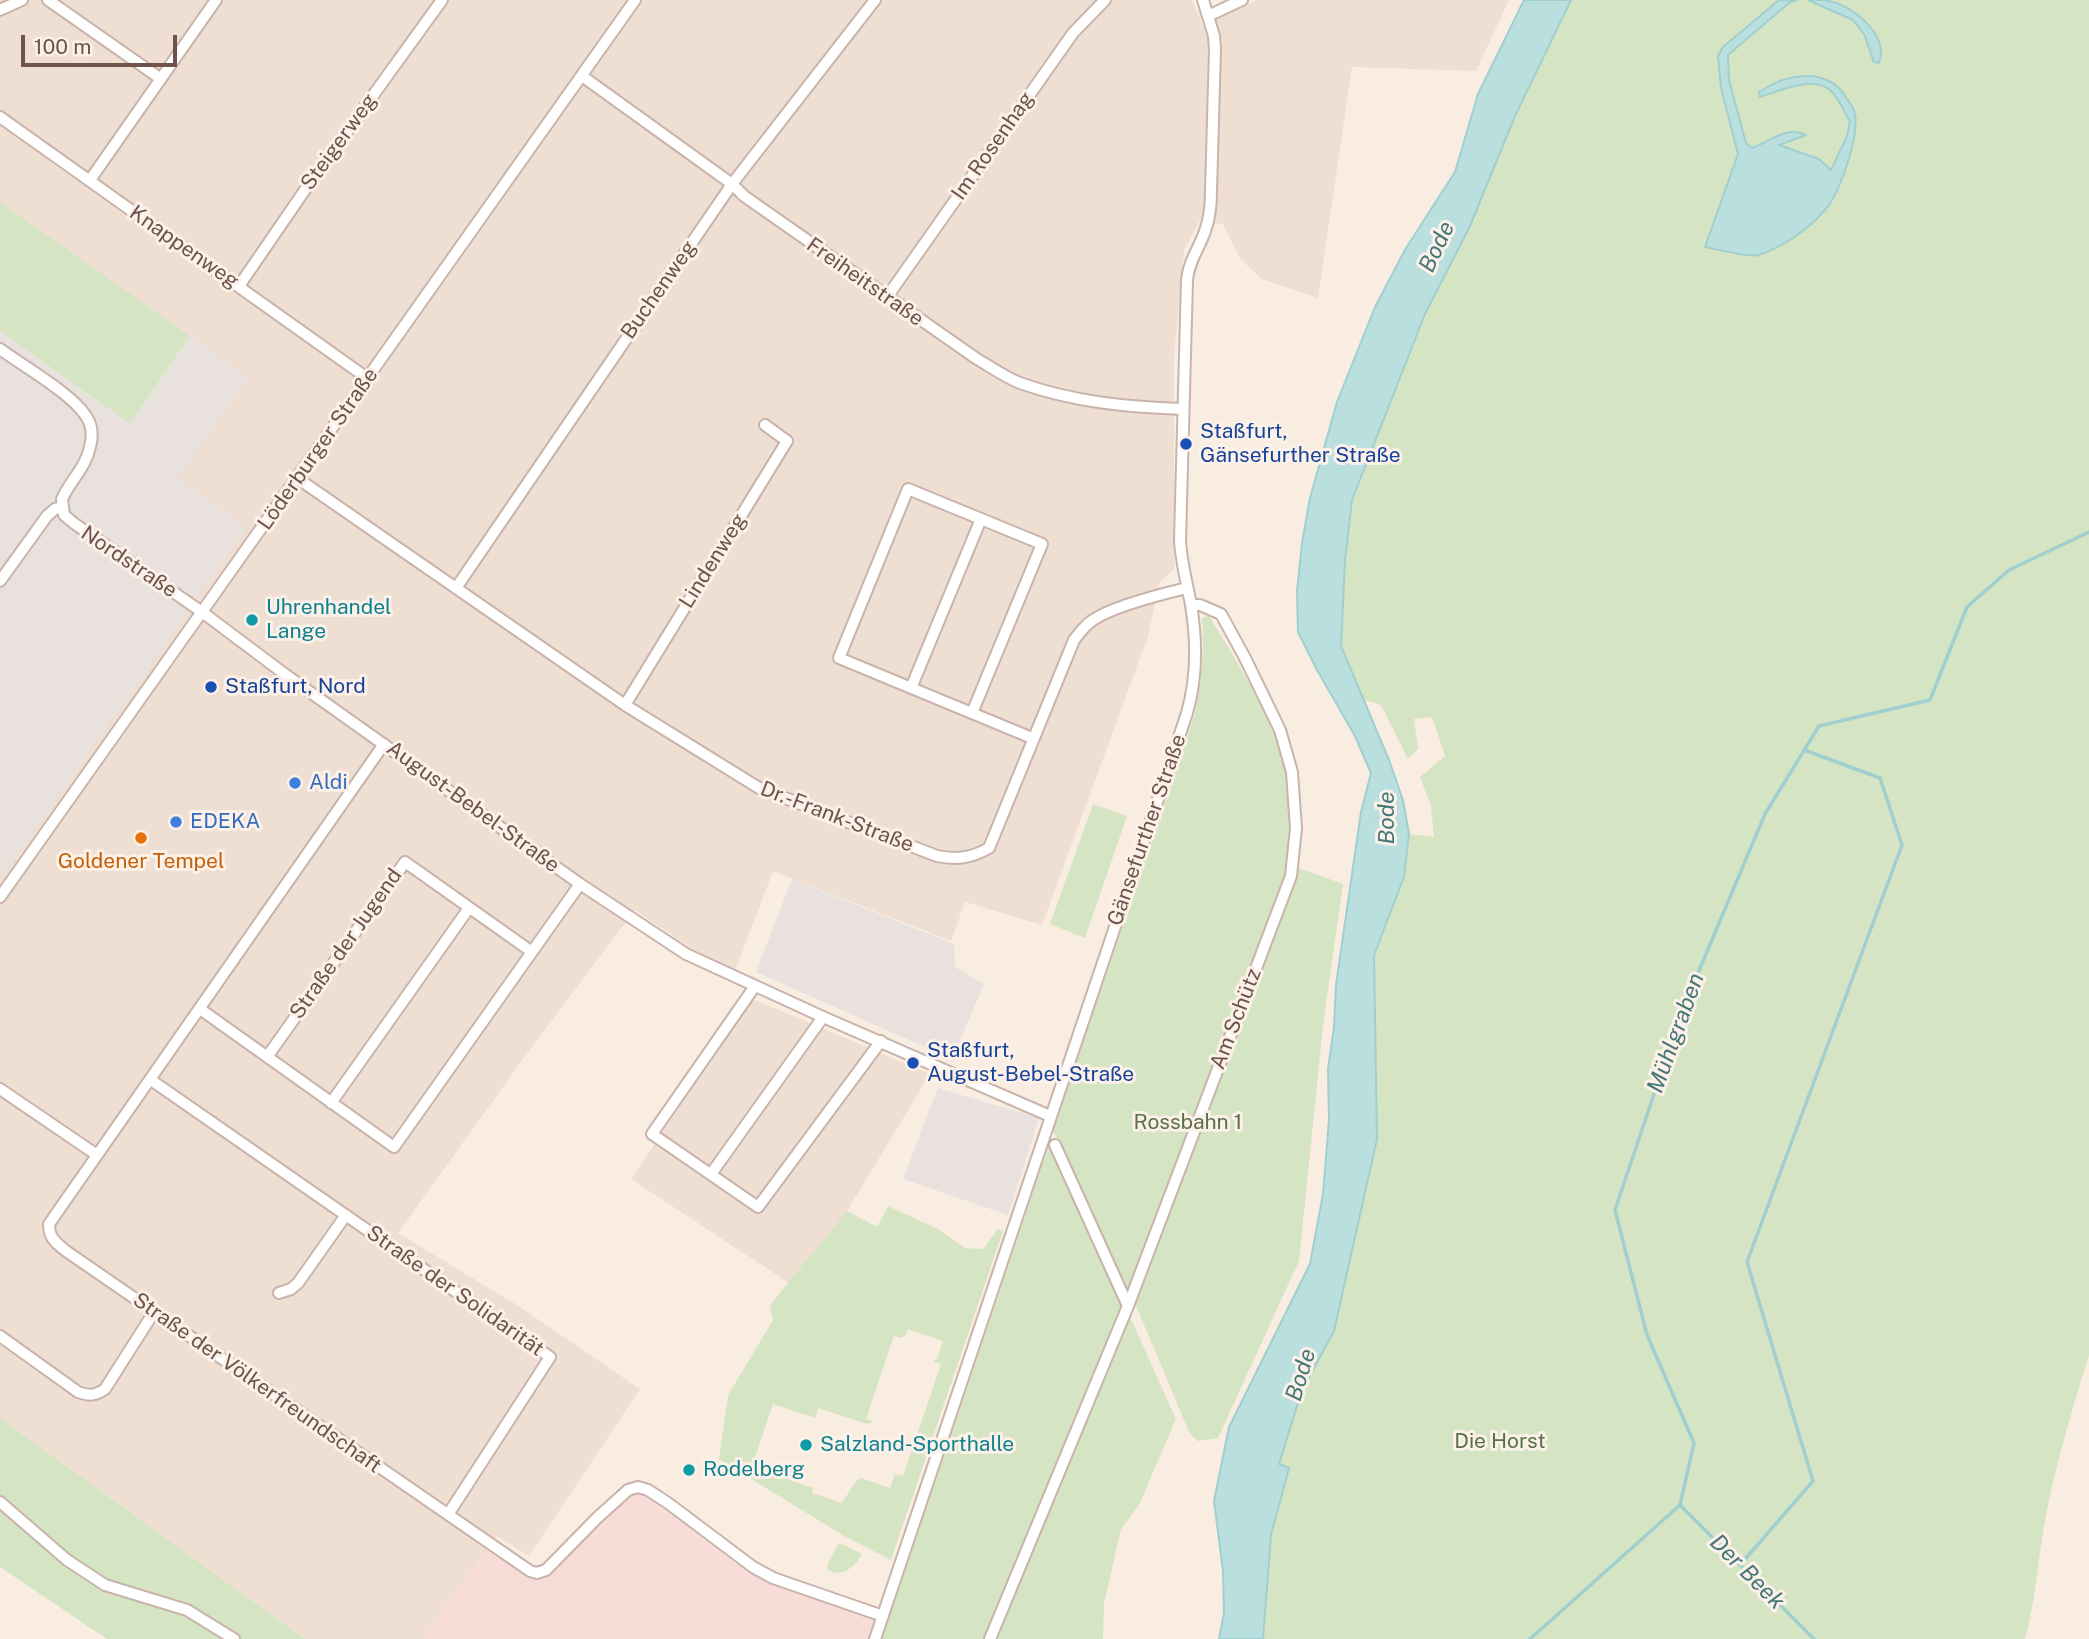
<!DOCTYPE html>
<meta charset="utf-8">
<style>
body{margin:0}
#map{position:relative;width:2089px;height:1639px;overflow:hidden;background:#f9ede2;font-family:"Public Sans",sans-serif}
canvas{display:block}
.scale{position:absolute;left:21px;top:35px;width:156px;height:32px;box-sizing:border-box;border:4px solid #6d534c;border-top:0;padding-left:9px;font-size:21px;line-height:24px;white-space:nowrap;color:#6d534c;-webkit-text-stroke:5px #fcf1e8;paint-order:stroke}
</style>
<div id="map">
<canvas width="2089" height="1639"></canvas>
<div class="scale">100 m</div>
</div>
<script>
const context = document.querySelector('canvas').getContext('2d');
context.lineJoin = 'round';
function paint(path, color) { context.fillStyle = color; context.fill(path, 'evenodd'); }
function strokePath(path, color, width, dash) { context.strokeStyle = color; context.lineWidth = width; context.lineCap = dash ? 'butt' : 'round'; context.setLineDash(dash || []); context.stroke(path); }
function write(font, color, halo, rows, align = 'center') {
  context.font = font + ' "Public Sans",sans-serif'; context.lineWidth = 6; context.setLineDash([]); context.textBaseline = 'middle'; context.strokeStyle = halo; context.fillStyle = color; for (const [text, x, y, turn = 0] of rows) {
    context.save(); context.translate(x, y); context.rotate((+turn || 0) * Math.PI / 180); context.textAlign = isNaN(turn) ? turn : align; if (halo) context.strokeText(text, 0, 0); context.fillText(text, 0, 0); context.restore();
  }
}
paint(new Path2D(`
 M0,0H1192L1203,26L1258,0H1509L1476,71L1352,67L1318,298L1262,279L1240,259L1223,224L1199,222L1184,250L1174,357V569L1160,582L1147,639L1042,925L965,902L951,941L773,871L735,971L692,949L635,910L518,1066L398,1233L517,1305L640,1389L529,1556L497,1536L422,1639H305L0,1418V879L245,527L176,478L248,378L0,202Z
 M753,999L930,1074L847,1211L789,1283L631,1179Z`), '#efded2');
paint(new Path2D(`
 M631,1493H642L657,1501L735,1563L776,1584L888,1622L882,1639H422L487,1550L530,1576L544,1577Z`), '#f8dcd7');
paint(new Path2D(`
 M0,331L130,424L190,336L249,378L177,478L246,527L0,879Z
 M792,879L954,944L955,967L984,984L952,1059L756,972Z
 M938,1088L1039,1118L1008,1215L903,1179Z`), '#e8e1dd');
paint(new Path2D(`
 M1571,0H2089V1355C2071,1413 2053,1472 2043,1533C2037,1568 2035,1604 2025,1639H1263L1271,1535L1288,1469L1279,1465L1302,1390L1334,1331L1377,1139L1374,955L1404,877L1409,834L1434,837L1431,806L1420,777L1445,756L1432,717L1414,719L1418,749L1408,759L1381,705L1361,699L1341,646L1345,560L1352,500L1425,314L1470,226L1515,116Z
 M0,202L190,336L130,424L0,331Z
 M1209,616C1248,680 1294,749 1294,827C1294,840 1292,853 1290,865L1343,884L1323,1026L1299,1261L1218,1438L1198,1441L1190,1434L1134,1301L1053,1131L1195,714C1201,682 1205,651 1202,618Z
 M1093,804L1127,816L1085,938L1050,924Z
 M1051,1146L1054,1148L1176,1419L1139,1505L1121,1529L1104,1604L1103,1639H882L1048,1148Z
 M888,1206L938,1229L965,1248L983,1249L998,1229L1003,1231L891,1560L844,1536L719,1459L728,1395L773,1320L770,1305L847,1211L877,1227ZM908,1329L943,1341L937,1359L933,1361L941,1364L903,1476L895,1474L890,1488L861,1478L856,1481L842,1503L812,1493L813,1488L761,1470L764,1461L755,1457L773,1404L815,1418L818,1408L867,1424L874,1422L866,1419L894,1336L901,1338L905,1336Z
 M0,1418L305,1639H107L0,1567Z
 M838,1544L845,1545L862,1554C855,1567 842,1578 828,1570L827,1565Z`), '#d5e4c3');
const water = new Path2D(`
 M1524,0H1571L1515,116L1470,226L1425,314L1352,500L1345,560L1341,646L1389,760L1403,800L1409,834L1404,877L1374,955L1377,1139L1334,1331L1302,1390L1279,1464L1289,1468L1271,1535L1263,1639H1219L1224,1613L1223,1571L1214,1501L1229,1427L1310,1264L1323,1194L1329,1120L1328,1069L1334,1027L1336,985L1361,812L1371,773L1355,736L1317,670L1298,632L1297,591L1302,543L1310,498L1337,402L1375,307L1406,248L1455,172L1478,94Z
 M1779,0H1797L1790,2L1728,55L1729,80L1746,143L1752,148C1769,142 1787,125 1806,135L1779,145L1819,159L1831,170L1847,136L1850,122C1845,113 1840,101 1833,93C1816,73 1780,91 1760,97L1759,92C1785,74 1826,66 1845,96C1849,102 1854,108 1855,114C1859,137 1840,193 1825,210C1809,229 1782,248 1758,255C1747,258 1718,249 1705,247L1738,154L1721,88L1718,56L1723,47Z
 M1808,0C1813,0 1820,0 1825,0C1851,4 1890,34 1879,63L1874,62L1864,34L1853,20Z`);
paint(water, '#badfdf');
strokePath(water, '#a1cfd0', 2);
strokePath(new Path2D(`
 M1680,1505L1814,1639
 M1740,1565L1813,1481L1747,1262L1902,845L1880,778L1804,750
 M1530,1639L1680,1505L1694,1443L1647,1335L1615,1210L1682,1011L1765,814L1819,726L1930,700L1967,607L2009,570L2089,532`), '#a1cfd0', 3.5);
const minor = new Path2D(`
 M48,0L161,79
 M0,10L22,0
 M1208,16L1242,0
 M582,76L732,184L744,196L977,359C991,367 1005,377 1020,383C1073,402 1127,407 1182,409
 M0,117L367,378
 M90,180L216,0
 M239,286L309,184L442,0
 M887,297L1073,33L1105,0
 M0,349C23,366 71,393 86,416C92,425 93,436 90,447C86,467 70,481 62,499L64,515L75,524L202,612L286,675L580,884L686,954L823,1017L1050,1116
 M297,478L625,705L759,788L937,856C957,860 971,858 989,848L1074,640C1080,632 1085,625 1093,620C1113,606 1162,594 1187,588
 M0,581L47,516L55,509L61,507
 M456,588L732,184L875,0
 M911,688L981,519
 M625,705L787,441L765,425
 M972,713L1042,544L908,489L839,658L1032,738
 M384,744L49,1224C49,1238 55,1242 66,1251L530,1571L537,1573L546,1570L597,1518L628,1490L638,1487L648,1490L668,1503L753,1567L773,1578L883,1616
 M0,897L635,0
 M755,986L652,1134L758,1207L881,1041
 M200,1009L394,1147L580,884
 M267,1057L405,862L532,952
 M151,1080L550,1357L449,1513
 M0,1089L97,1155
 M331,1103L469,908
 M1055,1145L1128,1306
 M711,1174L823,1017
 M279,1293L291,1289L298,1283L346,1215
 M0,1336L78,1392C89,1396 95,1396 105,1389L154,1312
 M0,1502L67,1560L105,1585L187,1610L234,1639
 M875,1639L1187,713C1197,678 1197,641 1191,605C1187,583 1181,562 1180,540L1187,280C1189,260 1199,249 1205,231C1210,218 1211,205 1211,191L1215,49L1214,36L1203,0
 M990,1639L1128,1306L1291,876L1296,828L1292,772L1280,730L1245,658L1221,614L1200,605H1191`);
strokePath(minor, '#c8b4ab', 14);
strokePath(minor, '#fff', 10);
for (const [x, y, r, color] of [
 [1186,444,7,"#1a4fb4"],
 [252,620,7,"#0f9aa8"],
 [211,687,7,"#1a4fb4"],
 [295,783,7,"#3f7fe0"],
 [176,822,7,"#3f7fe0"],
 [141,838,7,"#e8710a"],
 [913,1063,7,"#1a4fb4"],
 [806,1445,7,"#0f9aa8"],
 [689,1470,7,"#0f9aa8"]
]) { const dot = new Path2D(); dot.arc(x, y, r, 0, 2 * Math.PI); context.fillStyle = color; context.fill(dot); strokePath(dot, '#fcf1e8', 2.5); }
write('21px', '#6d534c', '#fcf1e8', [
 ["Steigerweg",339,142,-54],
 ["Im Rosenhag",993,146,-55],
 ["Knappenweg",184,247,35],
 ["Freiheitstraße",865,282,35],
 ["Buchenweg",659,290,-55],
 ["Löderburger Straße",318,449,-55],
 ["Lindenweg",713,561,-58],
 ["Nordstraße",129,562,34],
 ["August-Bebel-Straße",473,807,36],
 ["Dr.-Frank-Straße",837,817,21],
 ["Gänsefurther Straße",1147,830,-71],
 ["Straße der Jugend",346,944,-55],
 ["Am Schütz",1236,1019,-69],
 ["Straße der Solidarität",455,1291,35],
 ["Straße der Völkerfreundschaft",257,1383,35]
]);
write('21px', '#164399', '#fcf1e8', [
 ["Staßfurt,",1200,432],
 ["Gänsefurther Straße",1200,456],
 ["Staßfurt, Nord",225,687],
 ["Staßfurt,",927,1051],
 ["August-Bebel-Straße",927,1075]
], 'left');
write('21px', '#0d838f', '#fcf1e8', [
 ["Uhrenhandel",266,608],
 ["Lange",266,632],
 ["Salzland-Sporthalle",820,1445],
 ["Rodelberg",703,1470]
], 'left');
write('21px', '#366cbe', '#fcf1e8', [
 ["Aldi",309,783],
 ["EDEKA",190,822]
], 'left');
write('21px', '#c56008', '#fcf1e8', [
 ["Goldener Tempel",141,862]
]);
write('21px', '#597146', '#fcf1e8', [
 ["Rossbahn 1",1188,1123],
 ["Die Horst",1500,1442]
]);
write('italic 23px', '#467777', '#fcf1e8', [
 ["Bode",1437,247,-65],
 ["Bode",1387,818,-90],
 ["Mühlgraben",1676,1033,-70],
 ["Bode",1301,1375,-73],
 ["Der Beek",1747,1572,45]
]);
</script>
